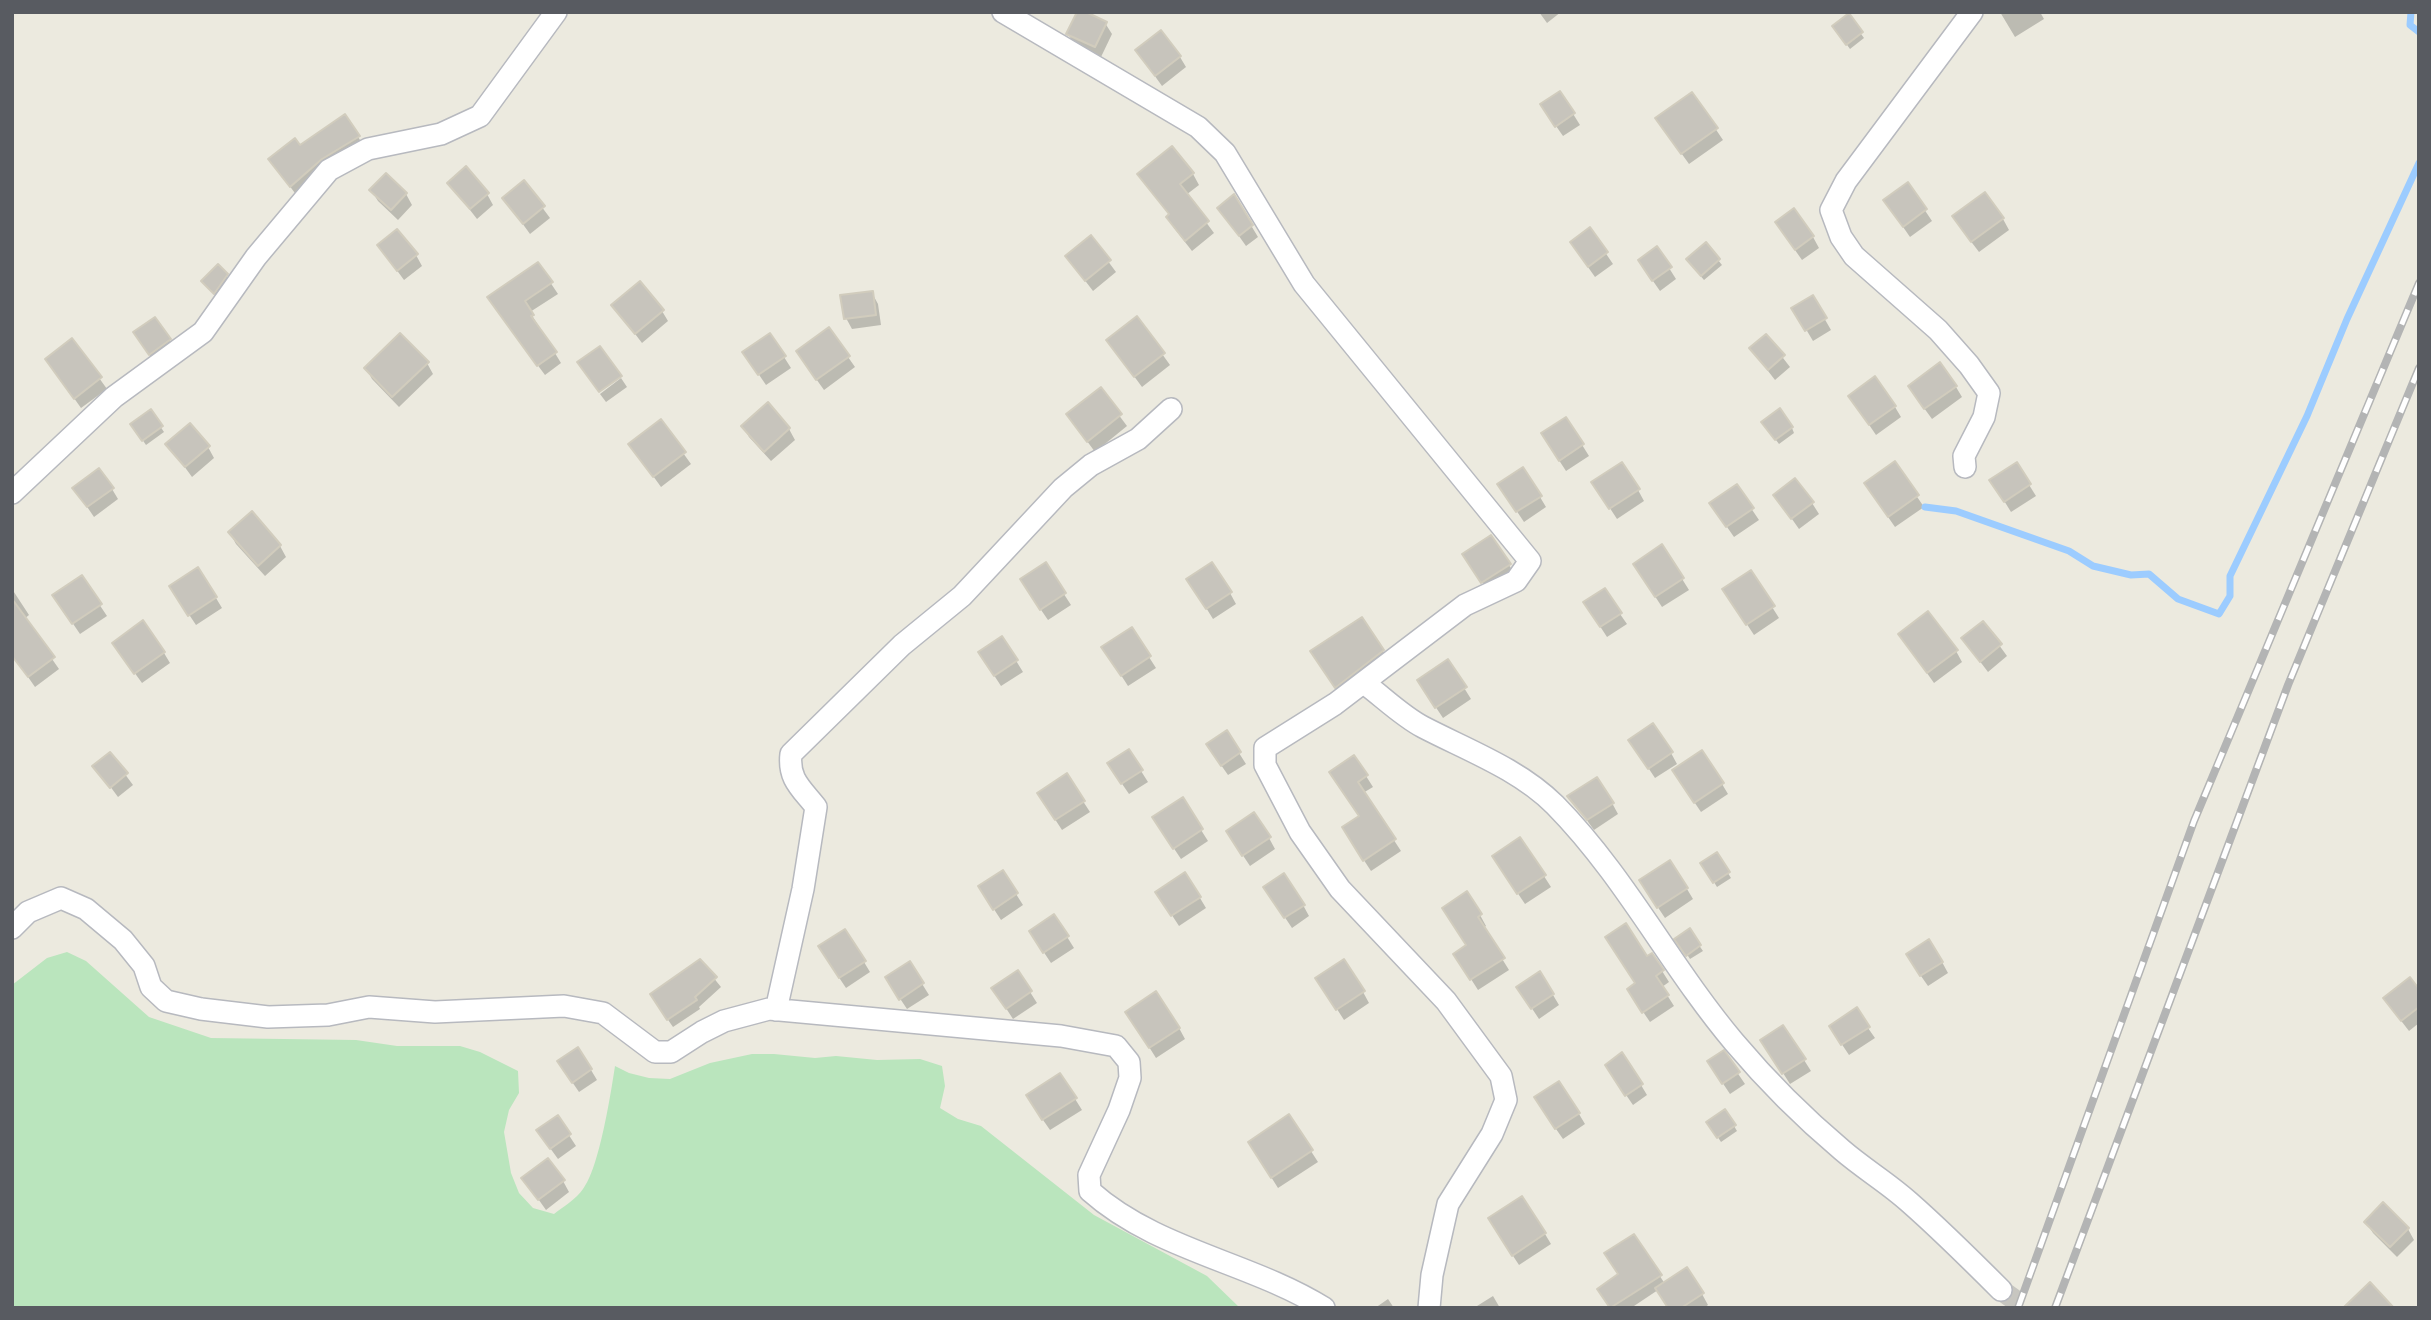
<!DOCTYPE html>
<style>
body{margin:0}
#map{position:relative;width:2431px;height:1320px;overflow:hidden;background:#eceadf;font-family:Quicksand,sans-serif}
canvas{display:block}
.frame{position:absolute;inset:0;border:14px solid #585b61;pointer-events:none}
</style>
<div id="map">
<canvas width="2431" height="1320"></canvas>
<div class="frame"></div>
</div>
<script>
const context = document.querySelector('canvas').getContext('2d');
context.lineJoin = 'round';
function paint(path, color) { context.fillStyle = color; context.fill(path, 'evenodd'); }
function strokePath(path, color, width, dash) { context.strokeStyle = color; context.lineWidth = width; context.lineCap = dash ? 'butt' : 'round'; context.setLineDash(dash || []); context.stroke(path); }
paint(new Path2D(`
 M67,952L86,961L149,1017L211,1038L356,1040L397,1046H460L480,1052L518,1071L519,1093L509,1110L504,1132L511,1173L519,1193L533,1208L554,1214C563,1207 576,1199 583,1189C599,1169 611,1093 615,1066L629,1073L649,1078L670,1079L710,1063L752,1054H774L815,1058L836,1056L877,1060L920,1059L942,1066L945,1086L940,1108L958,1119L981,1126L1094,1215L1207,1276L1240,1308H12V985L47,958Z`), '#bae5bd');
paint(new Path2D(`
 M1539,12H1561L1547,23Z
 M2000,12H2040L2044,19L2015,37Z
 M1848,16L1864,38L1850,49L1837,31Z
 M1105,23L1112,34L1101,57L1075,45L1068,34Z
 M1137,51L1180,57L1186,67L1162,86Z
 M1560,93L1580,125L1563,136L1549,116Z
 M1692,94L1723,140L1689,164L1664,129Z
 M345,116L365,148L297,196L270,159L300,147Z
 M1193,174L1199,185L1186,195L1214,233L1192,251L1174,228L1168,217L1170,216L1139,175Z
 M449,183L487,194L493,205L477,219Z
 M524,183L550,218L530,234L504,198Z
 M1908,185L1932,221L1910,237L1892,211Z
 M371,190L406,194L412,205L398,220L378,201Z
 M1234,197L1258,237L1246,246L1219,208Z
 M2003,219L2009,230L1979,252L1960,227Z
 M1590,230L1613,264L1595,277L1578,253Z
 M1783,233L1813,237L1819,248L1802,260Z
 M1090,237L1116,272L1093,291L1067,257Z
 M1706,245L1722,265L1704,280L1691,265Z
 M379,246L416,255L422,266L404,280Z
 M1657,249L1676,279L1660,291L1646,271Z
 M538,264L558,294L530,312L561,363L545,375L495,308Z
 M226,275L229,280L217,297L206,286Z
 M872,293L878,304L881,325L852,329L846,318Z
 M1812,297L1831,330L1813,341L1794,309Z
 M613,305L662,311L668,321L642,343Z
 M1137,319L1170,365L1142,387L1108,341Z
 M770,335L791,368L766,385L751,363Z
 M1766,336L1790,367L1775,380L1751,349Z
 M72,340L107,389L81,408L47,360Z
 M169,340L175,351L156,365L142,343Z
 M848,357L855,367L824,390L804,362Z
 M427,363L433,374L399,407L372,379L366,368Z
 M621,378L627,387L606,402L600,394Z
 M1956,387L1962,397L1932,419L1916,397Z
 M1100,390L1127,426L1095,452L1068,415Z
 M1857,407H1895L1901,417L1876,435Z
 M150,411L164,432L146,445L135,429Z
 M1566,419L1589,456L1566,471L1549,445Z
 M660,421L691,464L661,487L630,444Z
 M743,426L789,429L795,440L771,461L749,437Z
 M1766,427L1792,428L1794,433L1779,444Z
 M168,444L208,447L214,458L192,477Z
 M1894,463L1924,507L1895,527L1872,494Z
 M2016,464L2036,496L2011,512L1998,491Z
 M1736,486L1759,520L1734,537L1718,514Z
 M75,489H112L118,499L94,517Z
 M1638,490L1644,501L1617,519L1600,493Z
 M1506,495L1540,497L1546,507L1524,522Z
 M1775,495L1812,503L1819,514L1799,529Z
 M230,533L280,546L286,557L265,576L236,544Z
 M1491,537L1516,576L1489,593L1471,565Z
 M1662,547L1689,590L1662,607L1641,575Z
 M1045,565L1071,605L1048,620L1028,591Z
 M1750,572L1779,618L1754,635L1731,600Z
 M81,577L107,616L80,634L61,606Z
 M12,589L29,615L24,619L59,669L35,687L12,654Z
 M1195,590L1230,593L1236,604L1213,619Z
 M178,598H216L222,608L196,625Z
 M1592,614H1620L1627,624L1607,637Z
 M1983,623L2007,656L1988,672L1963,639Z
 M1131,629L1156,668L1128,686L1110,658Z
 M1900,635L1956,651L1962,662L1934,683Z
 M1002,638L1023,672L1001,686L986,663Z
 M1383,651L1392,668L1345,703L1322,669Z
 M164,653L170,663L142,683L121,654Z
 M1448,662L1471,699L1443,718L1425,691Z
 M1637,751L1671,753L1677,764L1655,778Z
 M1239,753L1246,764L1228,775L1214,755Z
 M110,754L133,785L118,797L95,766Z
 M1141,771L1148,782L1129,794L1116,775Z
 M1066,775L1090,812L1062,830L1045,804Z
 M1366,776L1373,787L1363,793L1401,851L1371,871L1350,839L1360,817L1337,783Z
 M1680,781L1722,784L1728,794L1701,812Z
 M1570,797L1612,803L1618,814L1594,830Z
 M1182,800L1208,841L1181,859L1161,829Z
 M1269,838L1275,849L1250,866L1234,842Z
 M1520,839L1551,887L1525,904L1500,867Z
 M1716,854L1731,878L1717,887L1702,863Z
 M1002,872L1023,905L1001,920L986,897Z
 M1687,889L1693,899L1665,918L1647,891Z
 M1200,898L1206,908L1179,926L1164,903Z
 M1272,898L1303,905L1309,916L1292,928Z
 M1480,915L1486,926L1483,928L1509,970L1478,990L1462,965L1468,946L1450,919Z
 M1054,916L1074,948L1051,963L1037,942Z
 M1689,931L1703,951L1690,959L1677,939Z
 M1652,955L1669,982L1662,987L1674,1006L1650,1022L1635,1000L1637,984L1647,959Z
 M826,958L864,962L870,972L846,988Z
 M700,961L721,987L699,1007L700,1009L673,1027L657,1004Z
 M1942,962L1948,973L1928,986L1914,966Z
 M909,963L929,995L907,1009L893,988Z
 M1018,973L1037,1003L1013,1019L1000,999Z
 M1324,989L1363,992L1369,1003L1344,1020Z
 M2419,991V1023L2409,1031L2392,1009Z
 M1553,995L1559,1005L1539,1019L1525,998Z
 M1134,1023L1179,1028L1185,1039L1156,1058Z
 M1868,1028L1875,1038L1849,1055L1837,1037Z
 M1769,1051L1804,1060L1811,1071L1790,1084Z
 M1724,1053L1745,1084L1730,1094L1716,1073Z
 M591,1070L597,1080L579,1092L566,1073Z
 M1060,1075L1082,1110L1050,1130L1034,1107Z
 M1613,1076L1641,1085L1647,1095L1633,1105Z
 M1542,1109L1579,1114L1585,1124L1563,1139Z
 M1725,1111L1737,1131L1721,1142L1708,1122Z
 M557,1117L576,1146L558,1159L545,1141Z
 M1289,1117L1318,1162L1278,1188L1256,1153Z
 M524,1179L563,1181L569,1192L546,1210Z
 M2366,1222L2408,1229L2414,1240L2397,1257L2373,1233Z
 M1496,1230L1545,1234L1551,1244L1519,1265Z
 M1634,1236L1665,1284L1702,1294L1708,1305L1704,1308H1669L1658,1290L1631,1308H1611L1604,1298L1620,1275Z
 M1493,1296L1500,1308H1478L1477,1306Z
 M1388,1299L1394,1308H1375Z`), '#0003');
strokePath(new Path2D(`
 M2411,12L2410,25L2419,32
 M1925,507L1956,511L2069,551L2093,566L2131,575L2149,574L2178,599L2219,614L2230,596V576L2307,416L2347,319L2419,163`), '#9cccff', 7);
const building = new Path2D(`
 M1077,12H1086L1107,22L1095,47L1066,34Z
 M1849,13L1863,32L1846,45L1832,26Z
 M1161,30L1181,56L1155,76L1135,50Z
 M1560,91L1575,113L1555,127L1540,104Z
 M1692,92L1718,128L1681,154L1655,118Z
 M345,114L360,136L322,159L290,187L268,159L295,138L300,145Z
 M1172,146L1194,173L1180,184L1209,221L1185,241L1166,217L1169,214L1137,174Z
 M466,166L489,193L470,209L447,183Z
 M386,173L407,193L391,210L369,190Z
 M524,180L545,206L523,224L502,198Z
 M1908,182L1927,209L1903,227L1883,200Z
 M1985,192L2004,218L1971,242L1952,216Z
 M1234,194L1253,225L1239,236L1217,208Z
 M1794,208L1814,236L1795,250L1775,222Z
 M1590,227L1608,252L1588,267L1570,242Z
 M397,229L418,254L397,271L377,245Z
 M1091,235L1111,260L1085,281L1065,256Z
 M1706,242L1720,259L1701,276L1686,259Z
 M1657,246L1672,267L1652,281L1638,260Z
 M538,262L553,282L525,301L534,315L531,316L557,352L537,366L487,297Z
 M218,264L228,274L214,294L201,281Z
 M640,281L664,310L635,334L611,305Z
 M873,291L876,315L844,319L840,295Z
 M1813,295L1827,318L1805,331L1791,308Z
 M1137,316L1165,353L1134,377L1106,340Z
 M155,317L171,339L149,355L133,332Z
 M829,327L850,356L816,380L796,351Z
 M400,333L429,362L392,397L364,368Z
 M770,333L786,356L758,375L742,352Z
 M1766,334L1785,355L1768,370L1749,348Z
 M72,338L102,377L74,399L45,359Z
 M600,346L622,376L599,392L577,362Z
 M1940,362L1957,386L1924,409L1908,386Z
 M1875,376L1896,406L1869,425L1848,396Z
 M1101,387L1122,414L1087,442L1066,414Z
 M768,402L790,428L764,452L741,426Z
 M1780,408L1793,427L1775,440L1761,422Z
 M151,409L163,426L142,441L130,424Z
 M1566,417L1584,444L1559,461L1541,433Z
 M661,419L686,452L653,477L628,444Z
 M190,423L210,446L185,467L165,444Z
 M1895,461L1919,495L1888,517L1864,483Z
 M1622,462L1640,489L1609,509L1591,482Z
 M2017,462L2031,484L2004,502L1989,480Z
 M1523,467L1542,496L1516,512L1497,484Z
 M99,468L114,488L87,507L72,488Z
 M1795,478L1814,502L1791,519L1773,495Z
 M1737,484L1754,508L1726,527L1709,503Z
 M252,511L281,545L258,566L228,532Z
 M1491,535L1511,564L1481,583L1462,554Z
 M1662,544L1684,578L1655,597L1633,564Z
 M1046,562L1066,593L1040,610L1020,579Z
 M1212,562L1232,592L1206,609L1186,579Z
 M198,567L217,597L188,616L169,586Z
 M1751,570L1775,606L1746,625L1722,589Z
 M82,575L102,604L72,624L52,595Z
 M1605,588L1622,613L1600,627L1583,602Z
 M12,599L55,657L28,677L12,656Z
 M1928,611L1958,650L1927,673L1898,634Z
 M1362,617L1384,650L1335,688L1310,651Z
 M143,620L165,652L134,674L112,643Z
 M1983,621L2002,644L1980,662L1961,638Z
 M1132,627L1151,656L1121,676L1101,647Z
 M1002,636L1018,660L994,676L978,652Z
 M1448,659L1467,687L1435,708L1417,680Z
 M1653,723L1673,752L1648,769L1628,740Z
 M1227,730L1241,752L1221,766L1206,744Z
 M1129,749L1143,770L1121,784L1107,763Z
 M1702,750L1724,783L1694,803L1672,770Z
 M110,752L128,773L110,788L92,766Z
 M1354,755L1368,775L1358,782L1396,839L1363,861L1342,827L1359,816L1329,772Z
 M1067,773L1085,801L1055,820L1037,793Z
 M1597,777L1614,803L1587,820L1567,796Z
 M1183,797L1203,829L1173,849L1152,817Z
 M1254,812L1271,837L1242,856L1226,831Z
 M1520,837L1546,875L1517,894L1492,856Z
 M1717,852L1730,872L1713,883L1700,863Z
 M1670,860L1688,888L1657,908L1639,880Z
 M1003,870L1018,893L993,910L978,886Z
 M1185,872L1201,897L1171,916L1155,892Z
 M1284,873L1305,905L1284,918L1263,887Z
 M1467,891L1482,914L1478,917L1505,958L1470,980L1453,954L1466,945L1442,908Z
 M1054,914L1069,936L1043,953L1029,931Z
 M1626,923L1647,956L1652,953L1664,970L1656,976L1669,995L1642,1013L1627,989L1635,983L1605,937Z
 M1690,928L1701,945L1686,956L1674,939Z
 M845,929L866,961L839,978L818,946Z
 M1929,939L1943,962L1920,976L1906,954Z
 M700,959L717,977L695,997L697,1000L667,1020L650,994Z
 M1344,959L1365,991L1336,1010L1315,978Z
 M910,961L924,983L899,1000L885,977Z
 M1018,970L1032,991L1006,1009L991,988Z
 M1540,971L1554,994L1531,1009L1516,987Z
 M2410,977L2419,989V1007L2401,1021L2383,998Z
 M1156,991L1180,1028L1149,1048L1125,1012Z
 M1857,1007L1870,1027L1841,1045L1829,1026Z
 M1783,1025L1806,1059L1782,1074L1760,1040Z
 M578,1047L592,1069L572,1083L557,1061Z
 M1724,1050L1740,1072L1722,1084L1707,1061Z
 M1622,1052L1643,1084L1625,1096L1605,1065Z
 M1060,1073L1077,1098L1042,1120L1026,1095Z
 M1559,1081L1580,1113L1555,1129L1534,1097Z
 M1725,1109L1736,1125L1717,1138L1706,1122Z
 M1289,1114L1313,1150L1271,1178L1248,1142Z
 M558,1115L571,1134L550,1149L536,1130Z
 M548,1158L565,1180L538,1200L521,1178Z
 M1522,1196L1546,1233L1512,1256L1488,1218Z
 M2383,1202L2409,1228L2390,1247L2364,1222Z
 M1634,1234L1662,1275L1610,1308L1597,1289L1618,1274L1604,1253Z
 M1687,1267L1704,1293L1681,1308H1668L1655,1288Z
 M2370,1282L2394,1308H2343Z`);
paint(building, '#c7c4bc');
strokePath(building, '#d1ccbd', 2);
strokePath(new Path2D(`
 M2001,1290L2026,1308`), '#c7c6c0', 21, [21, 10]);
const minor = new Path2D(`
 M1003,12L1198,127L1225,153L1304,284L1530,561L1516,581L1465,605L1335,704L1265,748V765L1300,832L1340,889L1446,1001L1501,1076L1506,1100L1492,1134L1448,1204L1432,1275L1429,1308
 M1965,467L1964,456L1984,417L1989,393L1969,365L1938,330L1854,256L1841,237L1831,210L1846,181L1972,12
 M12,493L114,397L203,332L256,257L329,170L368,149L441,134L480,116L556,12
 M1364,683C1383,697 1402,716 1423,727C1467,750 1519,769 1555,805C1625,876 1670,966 1734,1042C1766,1080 1804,1118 1842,1150C1864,1169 1888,1183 1909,1202C1941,1230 1971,1260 2001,1290
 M12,928L28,912L61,898L86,909L123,940L144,966L151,987L166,1001L201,1009L268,1017L328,1015L369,1007L435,1012L564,1006L603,1013L655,1052H671L702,1032L724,1021L769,1009L1061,1036L1116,1046L1129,1062L1130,1078L1119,1110L1089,1175L1090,1191C1156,1250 1250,1262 1324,1308
 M776,1010L803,889L816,807C801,788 788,779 791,754L902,645L962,596L1063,488L1091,465L1138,439L1171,409`);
strokePath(minor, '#b7b9bf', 24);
strokePath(minor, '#fff', 21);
const rail = new Path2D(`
 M2018,1308L2194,821L2419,283
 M2055,1308L2288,685L2419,368`);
strokePath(rail, '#b3b4b4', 8);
strokePath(rail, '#fff', 5, [16]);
</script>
